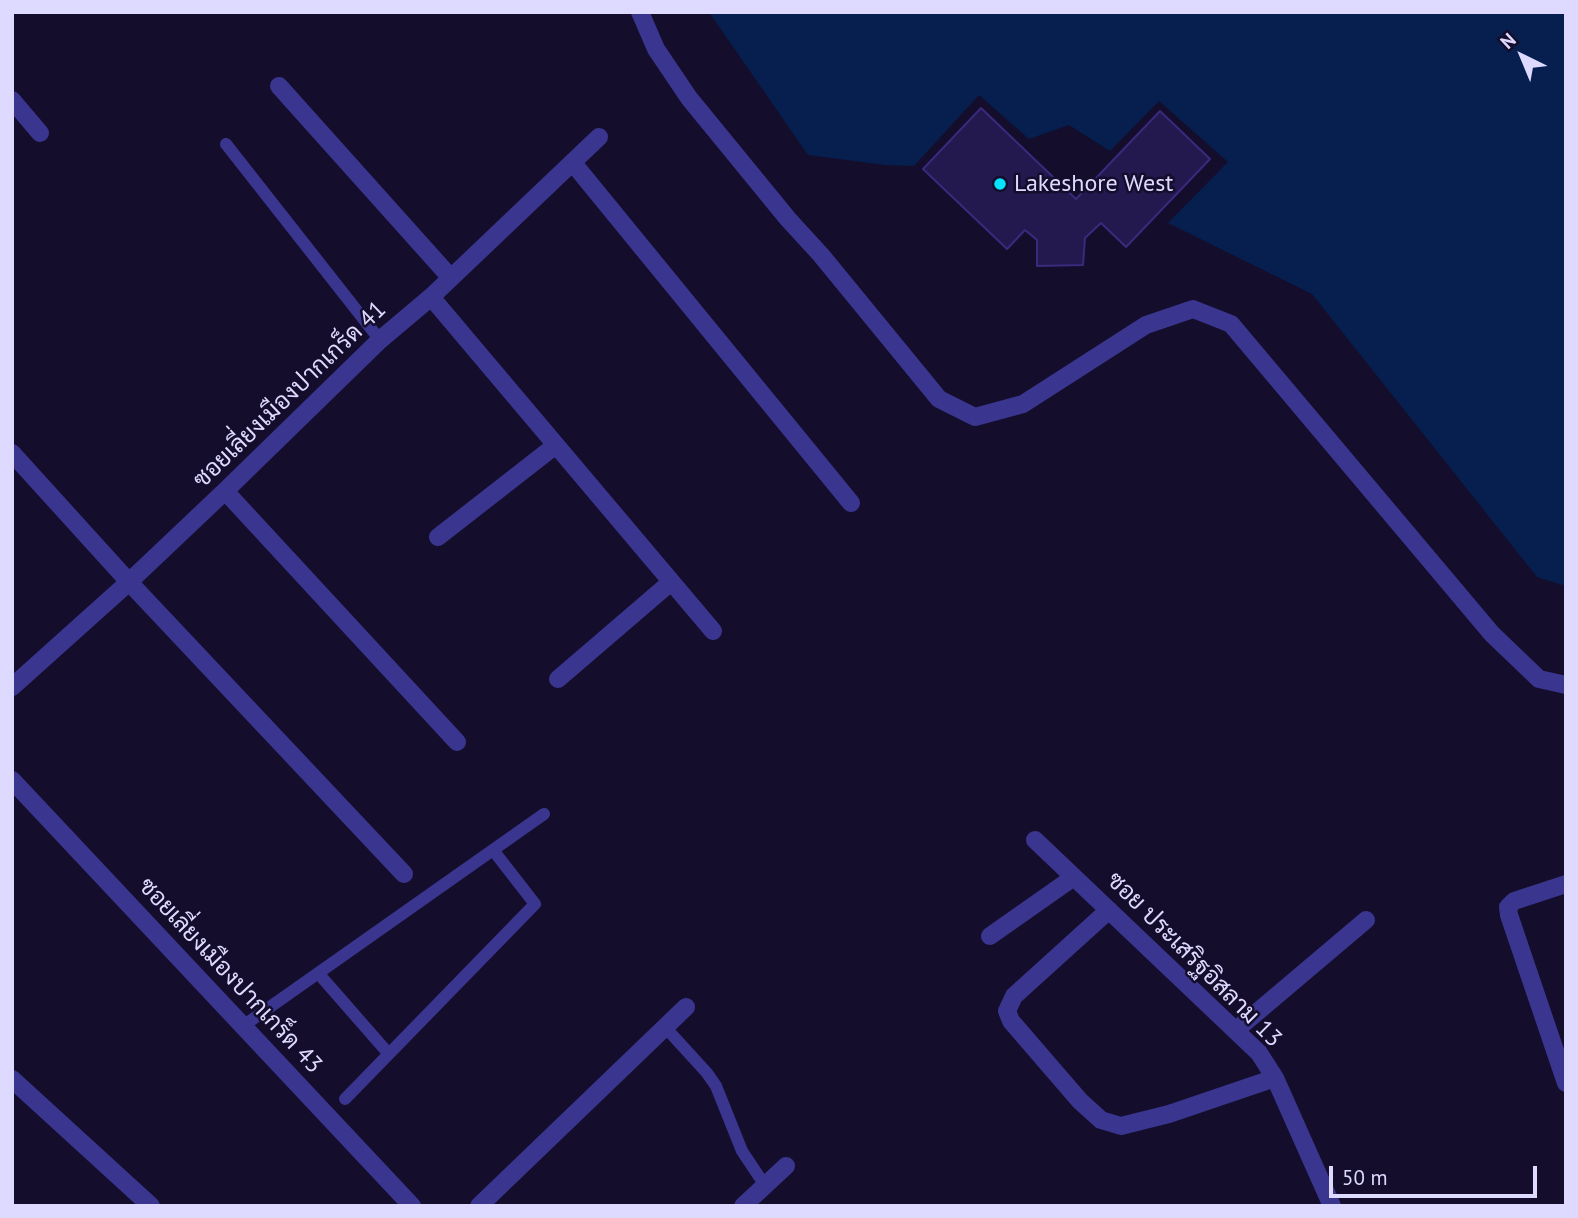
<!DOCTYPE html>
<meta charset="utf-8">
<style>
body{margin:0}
#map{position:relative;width:1578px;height:1218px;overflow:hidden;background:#140e2c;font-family:"PT Sans",sans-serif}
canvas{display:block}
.frame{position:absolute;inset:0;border:14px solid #ded9ff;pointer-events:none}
.north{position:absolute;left:1487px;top:21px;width:70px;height:70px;-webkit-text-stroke:5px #140e2c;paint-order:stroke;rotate:317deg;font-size:19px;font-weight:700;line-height:28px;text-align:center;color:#ded9ff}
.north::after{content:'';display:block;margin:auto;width:24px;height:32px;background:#ded9ff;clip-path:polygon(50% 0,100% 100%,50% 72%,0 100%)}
.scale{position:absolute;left:1329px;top:1166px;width:208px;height:32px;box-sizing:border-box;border:4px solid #ded9ff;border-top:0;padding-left:9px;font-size:21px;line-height:24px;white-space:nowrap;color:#ded9ff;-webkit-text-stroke:5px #140e2c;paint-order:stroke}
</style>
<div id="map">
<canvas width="1578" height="1218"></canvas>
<div class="frame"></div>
<div class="north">N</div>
<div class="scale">50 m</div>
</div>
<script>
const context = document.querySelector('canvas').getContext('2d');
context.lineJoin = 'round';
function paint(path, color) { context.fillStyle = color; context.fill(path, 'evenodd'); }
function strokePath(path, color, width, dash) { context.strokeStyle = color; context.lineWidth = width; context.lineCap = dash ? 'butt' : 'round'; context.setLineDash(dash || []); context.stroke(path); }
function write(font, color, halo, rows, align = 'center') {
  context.font = font + ' "PT Sans",Sarabun,sans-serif'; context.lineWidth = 5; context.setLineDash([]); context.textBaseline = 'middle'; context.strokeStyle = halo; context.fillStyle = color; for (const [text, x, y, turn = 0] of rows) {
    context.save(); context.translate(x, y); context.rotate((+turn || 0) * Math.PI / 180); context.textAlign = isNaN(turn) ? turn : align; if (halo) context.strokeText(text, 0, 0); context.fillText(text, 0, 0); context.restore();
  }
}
paint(new Path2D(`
 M709,12H1566V586L1537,577L1312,294L1168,223L1228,162L1159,101L1110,151L1069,125L1029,139L979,95L914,166L885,165L808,155Z`), '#061f4e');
const building = new Path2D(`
 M981,108L1076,199L1160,111L1210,159L1126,247L1101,223L1085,238L1083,265L1037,266V240L1025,230L1007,249L923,169Z`);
paint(building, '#24194f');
strokePath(building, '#3a297d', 2);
strokePath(new Path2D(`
 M226,144L380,340
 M318,973L388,1053
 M243,1026L544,814
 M665,1027L707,1073L716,1086L742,1151L764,1184
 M345,1099L535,904L493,850`), '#3a358f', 12);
strokePath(new Path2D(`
 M640,12L656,49L689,98L788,219L821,255L939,399L975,417L1023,404L1146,325L1193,309L1231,324L1492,634L1539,679L1566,685
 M279,86L451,278
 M12,100L40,133
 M573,163L851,503
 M431,297L713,631
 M12,453L129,582L404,874
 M225,491L457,742
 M438,537L556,445
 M558,679L671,582
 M12,687L129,582L225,491L380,340L431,297L599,137
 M12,780L412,1206
 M1035,840L1259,1053L1275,1078L1332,1206
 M1566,884L1514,901L1508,907L1509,915L1566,1083
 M1109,910L1014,996L1007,1011L1011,1021L1080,1101L1101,1120L1121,1126L1169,1114L1275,1078
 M990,936L1074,877
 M1236,1030L1366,920
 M12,1079L151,1206
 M479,1206L686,1007
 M743,1206L786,1166`), '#3a358f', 18);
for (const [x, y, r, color] of [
 [1000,184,7,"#05e3ff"]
]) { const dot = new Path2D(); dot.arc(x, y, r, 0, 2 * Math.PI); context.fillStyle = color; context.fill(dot); strokePath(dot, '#140e2c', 2.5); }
write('24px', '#ded9ff', '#140e2c', [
 ["Lakeshore West",1014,184]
], 'left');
write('24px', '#ded9ff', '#140e2c', [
 ["ซอยเลี่ยงเมืองปากเกร็ด 41",290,395,-44],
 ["ซอย ประเสริฐอิสลาม 13",1194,960,45],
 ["ซอยเลี่ยงเมืองปากเกร็ด 43",230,976,47]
]);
</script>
